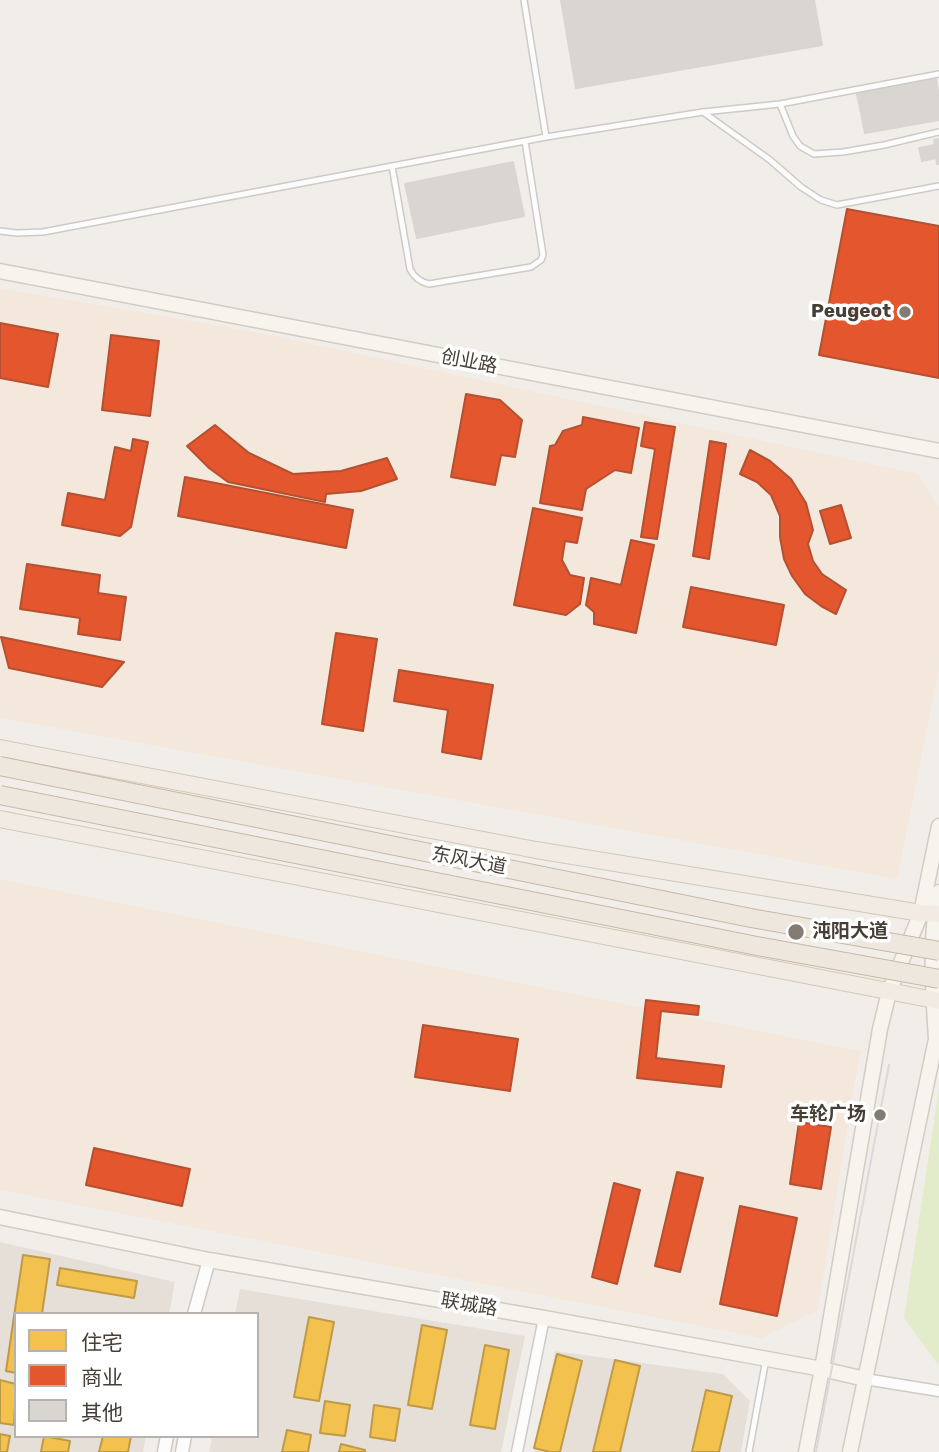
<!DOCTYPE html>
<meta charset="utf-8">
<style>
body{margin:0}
#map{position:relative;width:939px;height:1452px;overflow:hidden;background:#f1eeea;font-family:Rubik,"Noto Sans SC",sans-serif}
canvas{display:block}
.legend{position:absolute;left:14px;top:1312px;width:245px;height:126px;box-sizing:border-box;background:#fff;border:2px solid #b5b2af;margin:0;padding:9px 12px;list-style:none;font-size:21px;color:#473e36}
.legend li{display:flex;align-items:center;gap:14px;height:35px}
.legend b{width:35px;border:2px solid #b5b2af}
</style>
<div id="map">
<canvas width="939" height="1452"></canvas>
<ul class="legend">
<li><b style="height:19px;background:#f2c14e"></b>住宅</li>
<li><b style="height:19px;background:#e4572e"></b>商业</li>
<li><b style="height:19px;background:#d9d5d1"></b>其他</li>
</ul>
</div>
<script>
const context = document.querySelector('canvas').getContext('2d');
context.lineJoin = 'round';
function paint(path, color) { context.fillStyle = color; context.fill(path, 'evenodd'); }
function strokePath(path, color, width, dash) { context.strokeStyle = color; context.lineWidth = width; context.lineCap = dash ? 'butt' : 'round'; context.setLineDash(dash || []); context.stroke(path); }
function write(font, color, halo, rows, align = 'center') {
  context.font = font + ' Rubik,"Noto Sans SC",sans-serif'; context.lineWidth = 7; context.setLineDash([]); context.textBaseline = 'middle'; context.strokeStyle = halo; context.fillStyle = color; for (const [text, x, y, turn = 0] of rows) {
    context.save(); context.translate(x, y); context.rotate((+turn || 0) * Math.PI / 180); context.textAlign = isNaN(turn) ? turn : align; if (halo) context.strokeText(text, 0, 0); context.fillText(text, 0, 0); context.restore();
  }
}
paint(new Path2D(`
 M0,1242L175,1282L169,1314H16V1436H146L143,1452H0Z
 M240,1289L525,1336L501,1452H209L212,1436H257V1314H235Z
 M555,1351L723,1374L750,1401L741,1452H535Z`), '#e5dfd7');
paint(new Path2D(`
 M0,288L261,333L918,474L939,508V668L897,879L0,718Z
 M0,879L860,1051L818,1310L761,1338L0,1190Z`), '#f4e8dd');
paint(new Path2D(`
 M939,1089V1366L904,1318Z`), '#e2ebca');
const homes = new Path2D(`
 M23,1255L50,1259L42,1314H16V1373L6,1371Z
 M60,1268L137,1281L134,1298L57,1285Z
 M309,1317L334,1322L319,1401L294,1397Z
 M422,1325L447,1330L432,1409L408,1405Z
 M485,1345L509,1350L495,1429L470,1425Z
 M557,1354L582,1361L560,1452H550L534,1448Z
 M615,1360L640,1366L620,1452H593Z
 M0,1380L16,1384L14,1425L0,1423Z
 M706,1390L732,1396L719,1452H692Z
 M325,1401L350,1405L345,1436L320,1433Z
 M374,1405L400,1409L395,1441L370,1437Z
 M287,1430L311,1435L308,1452H282Z
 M0,1434L10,1436L7,1452H0Z
 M44,1436L70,1441L68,1452H41Z
 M103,1436H131L128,1452H99Z
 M341,1444L365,1450V1452H339Z`);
paint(homes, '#f2c14e');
strokePath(homes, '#bf9a47', 2);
const shops = new Path2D(`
 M847,209L939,226V378L819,355Z
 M0,323L58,334L48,387L0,378Z
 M111,335L159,341L150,416L102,410Z
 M466,394L500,400L522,420L515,457L501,455L495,485L451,477Z
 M583,417L639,428L631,473L615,470L586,489L582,510L540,503L550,446L555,445L563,431L582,425Z
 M645,422L675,427L657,539L641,537L655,449L641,446Z
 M215,425L249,453L293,474L341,471L387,458L397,479L361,491L326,494L325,502L228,482L209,468L187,446Z
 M133,439L148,442L131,527L120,536L62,525L68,493L105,500L115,447L131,451Z
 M710,441L726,444L709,559L693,556Z
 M750,450L770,461L791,479L806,503L813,530L808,544L813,561L822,574L846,590L836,614L821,606L805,594L792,576L784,559L780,537V516L771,495L757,482L740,474Z
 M185,477L353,510L346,548L178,516Z
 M841,505L851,538L830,544L820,511Z
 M533,508L582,518L577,543L565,541L562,560L570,575L584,578L580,604L566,615L514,605Z
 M631,540L654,545L636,633L594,624V612L586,605L591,578L621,585Z
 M27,564L100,575L98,593L126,597L120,640L78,634L80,618L20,609Z
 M691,587L784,605L776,645L683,627Z
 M336,633L377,639L363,731L322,724Z
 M1,637L124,662L102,687L9,668Z
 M399,670L493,685L481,759L442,752L448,710L394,701Z
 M646,1000L699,1006L698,1015L661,1011L656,1058L724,1066L721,1087L637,1078Z
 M423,1025L518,1039L510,1091L415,1077Z
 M799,1122L831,1127L821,1189L790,1184Z
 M94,1148L190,1169L182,1206L86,1185Z
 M677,1172L703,1178L680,1272L655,1266Z
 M614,1183L640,1190L617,1284L592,1277Z
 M740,1206L797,1218L777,1316L720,1304Z`);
paint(shops, '#e4572e');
strokePath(shops, '#b55030', 2);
const building = new Path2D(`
 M561,0H814L822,45L576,88Z
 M936,79L939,97V120L865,133L857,94Z
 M939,139V164H937L936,158L922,161L919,148L935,145L934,140Z
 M513,162L524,216L417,238L405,184Z`);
paint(building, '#d9d5d1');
strokePath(building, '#d9d5d0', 2);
const service = new Path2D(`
 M524,0L546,137
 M780,104L793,136L800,146L814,154L843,152L884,145L939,132
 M703,112L770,160L801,187L821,200L837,205L939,186
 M392,166L410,269C414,277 420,282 429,284L531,267L541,260L543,255L525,141
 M0,231L17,233L43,232L546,137L703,112L780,104L939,74
 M749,1452L766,1359`);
const minor = new Path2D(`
 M865,1379L939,1391
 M517,1452L544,1318`);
const tertiary = new Path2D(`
 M194,1314L209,1260
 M164,1452L167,1436
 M182,1452L185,1436`);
const secondary = new Path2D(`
 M0,271L939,451
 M0,1217L209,1260L544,1318L822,1369L865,1379
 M806,1452L822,1369L880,1029L889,992L921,913L939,826
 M850,1452L936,1039C933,992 929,937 939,892`);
const primary = new Path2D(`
 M0,748L536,850L921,913L939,914
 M0,819L939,1001`);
strokePath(service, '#cecac6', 8);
strokePath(minor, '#cecac6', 13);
strokePath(tertiary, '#cecac6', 15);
strokePath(secondary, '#d2ccc2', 17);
strokePath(primary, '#d3c8b7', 18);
strokePath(service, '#fdfcfc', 5);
strokePath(minor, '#fdfcfc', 10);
strokePath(tertiary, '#fdfcfc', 12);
strokePath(secondary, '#f7f4ee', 14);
strokePath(primary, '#f1ebe4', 16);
strokePath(new Path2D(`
 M816,1452L889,1065`), '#d9d9d8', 2);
const trunkBridge = new Path2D(`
 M0,766L751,918L939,951
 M0,795L757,946L939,979`);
strokePath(trunkBridge, '#c9b8a5', 20, []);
strokePath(trunkBridge, '#eee7de', 18);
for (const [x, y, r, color] of [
 [905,312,7,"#827c75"],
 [796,932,9,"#827c75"],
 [880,1115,7,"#827c75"]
]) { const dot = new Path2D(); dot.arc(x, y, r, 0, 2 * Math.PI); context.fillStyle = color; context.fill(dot); strokePath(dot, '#fff', 2.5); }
write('bold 19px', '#473e36', '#fff', [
 ["Peugeot",891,312],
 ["沌阳大道",812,932,"left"],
 ["车轮广场",866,1115]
], 'right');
write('19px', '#473e36', '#fff', [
 ["创业路",469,362,11],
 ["东风大道",469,861,11],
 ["联城路",469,1305,10]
]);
</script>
